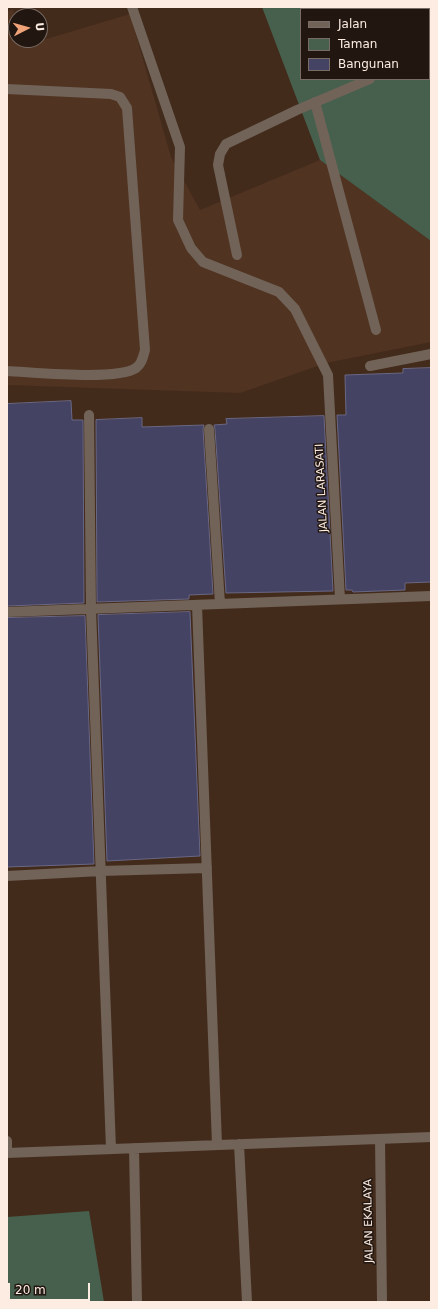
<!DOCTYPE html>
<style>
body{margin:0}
#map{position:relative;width:438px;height:1309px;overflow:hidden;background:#432b1c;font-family:"DejaVu Sans",sans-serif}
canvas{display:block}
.frame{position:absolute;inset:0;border:8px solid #fcece2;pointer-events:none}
.legend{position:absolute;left:300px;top:8px;width:130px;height:72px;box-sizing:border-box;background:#211610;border:1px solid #796c64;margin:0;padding:5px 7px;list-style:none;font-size:12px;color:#fcece2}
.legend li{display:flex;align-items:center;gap:8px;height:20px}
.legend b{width:20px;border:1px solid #796c64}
.north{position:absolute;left:8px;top:8px;width:40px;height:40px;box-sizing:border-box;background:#211610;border:1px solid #796c64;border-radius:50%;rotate:84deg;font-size:11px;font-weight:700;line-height:16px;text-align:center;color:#fcece2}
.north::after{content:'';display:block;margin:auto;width:14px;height:18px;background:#f0a278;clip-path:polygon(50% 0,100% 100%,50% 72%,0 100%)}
.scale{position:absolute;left:8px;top:1283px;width:82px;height:18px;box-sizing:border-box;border:2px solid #fcece2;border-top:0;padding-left:5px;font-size:12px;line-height:14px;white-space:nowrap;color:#fcece2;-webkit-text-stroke:3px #211610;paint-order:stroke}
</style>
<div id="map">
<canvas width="438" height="1309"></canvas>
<div class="frame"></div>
<ul class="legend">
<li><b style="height:5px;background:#716358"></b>Jalan</li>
<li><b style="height:11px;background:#47604e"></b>Taman</li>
<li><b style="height:11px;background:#454364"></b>Bangunan</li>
</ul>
<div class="north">U</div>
<div class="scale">20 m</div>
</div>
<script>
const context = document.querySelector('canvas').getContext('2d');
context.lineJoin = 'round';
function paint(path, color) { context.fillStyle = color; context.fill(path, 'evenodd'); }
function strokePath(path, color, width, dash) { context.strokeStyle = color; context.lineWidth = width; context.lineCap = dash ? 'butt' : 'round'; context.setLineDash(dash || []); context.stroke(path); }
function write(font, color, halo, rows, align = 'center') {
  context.font = font + ' "DejaVu Sans",sans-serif'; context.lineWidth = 3; context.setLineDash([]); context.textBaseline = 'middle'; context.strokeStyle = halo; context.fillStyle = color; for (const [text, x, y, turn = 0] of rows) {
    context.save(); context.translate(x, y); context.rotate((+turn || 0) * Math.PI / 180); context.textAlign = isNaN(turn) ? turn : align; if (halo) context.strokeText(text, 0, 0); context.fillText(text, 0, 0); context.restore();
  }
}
paint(new Path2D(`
 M13,9L16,21V40H21L23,46L130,14L171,157L200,210L320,160L431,241V342L326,363L240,393L7,385V12Z`), '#503321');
paint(new Path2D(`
 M262,7H431V241L320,160ZM301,9H429V79H301Z
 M89,1211L104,1302H7V1217Z`), '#47604e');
const building = new Path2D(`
 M431,368V582L405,583V590L353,592L352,590H346L337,415H346L345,375L403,373V369Z
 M71,401L72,420H83L84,603L7,606V404Z
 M324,416L333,591L226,593L215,429L214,425L227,424L226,419Z
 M142,418V427L204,425L203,429L213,594L189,595V599L97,602L96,420Z
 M190,612L200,856L107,861L98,615Z
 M85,616L94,864L7,867V618Z`);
paint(building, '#454364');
strokePath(building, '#696783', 1);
strokePath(new Path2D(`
 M7,89L111,94L120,97L127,108L145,350C143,357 142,364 136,368C116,381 33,372 7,371`), '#716358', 10);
strokePath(new Path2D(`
 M132,7L180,147L178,220L191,248L203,262L279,292L295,309L328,375L340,599
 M429,13L431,12
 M429,46L431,55
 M315,102L376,330
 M237,255L218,165L220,154L226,144L297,110L370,79
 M370,366L431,354
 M89,415L91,609L111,1149
 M209,429L220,604
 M197,605L217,1145
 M7,612L431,596
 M7,876L101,871L207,868
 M380,1139L382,1302
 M7,1141V1153
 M239,1144L247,1302
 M134,1148L137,1302
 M7,1153L431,1137`), '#716358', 10);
write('11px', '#fcece2', '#211610', [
 ["JALAN LARASATI",322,488,-93],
 ["JALAN EKALAYA",369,1221,-91]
]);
</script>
